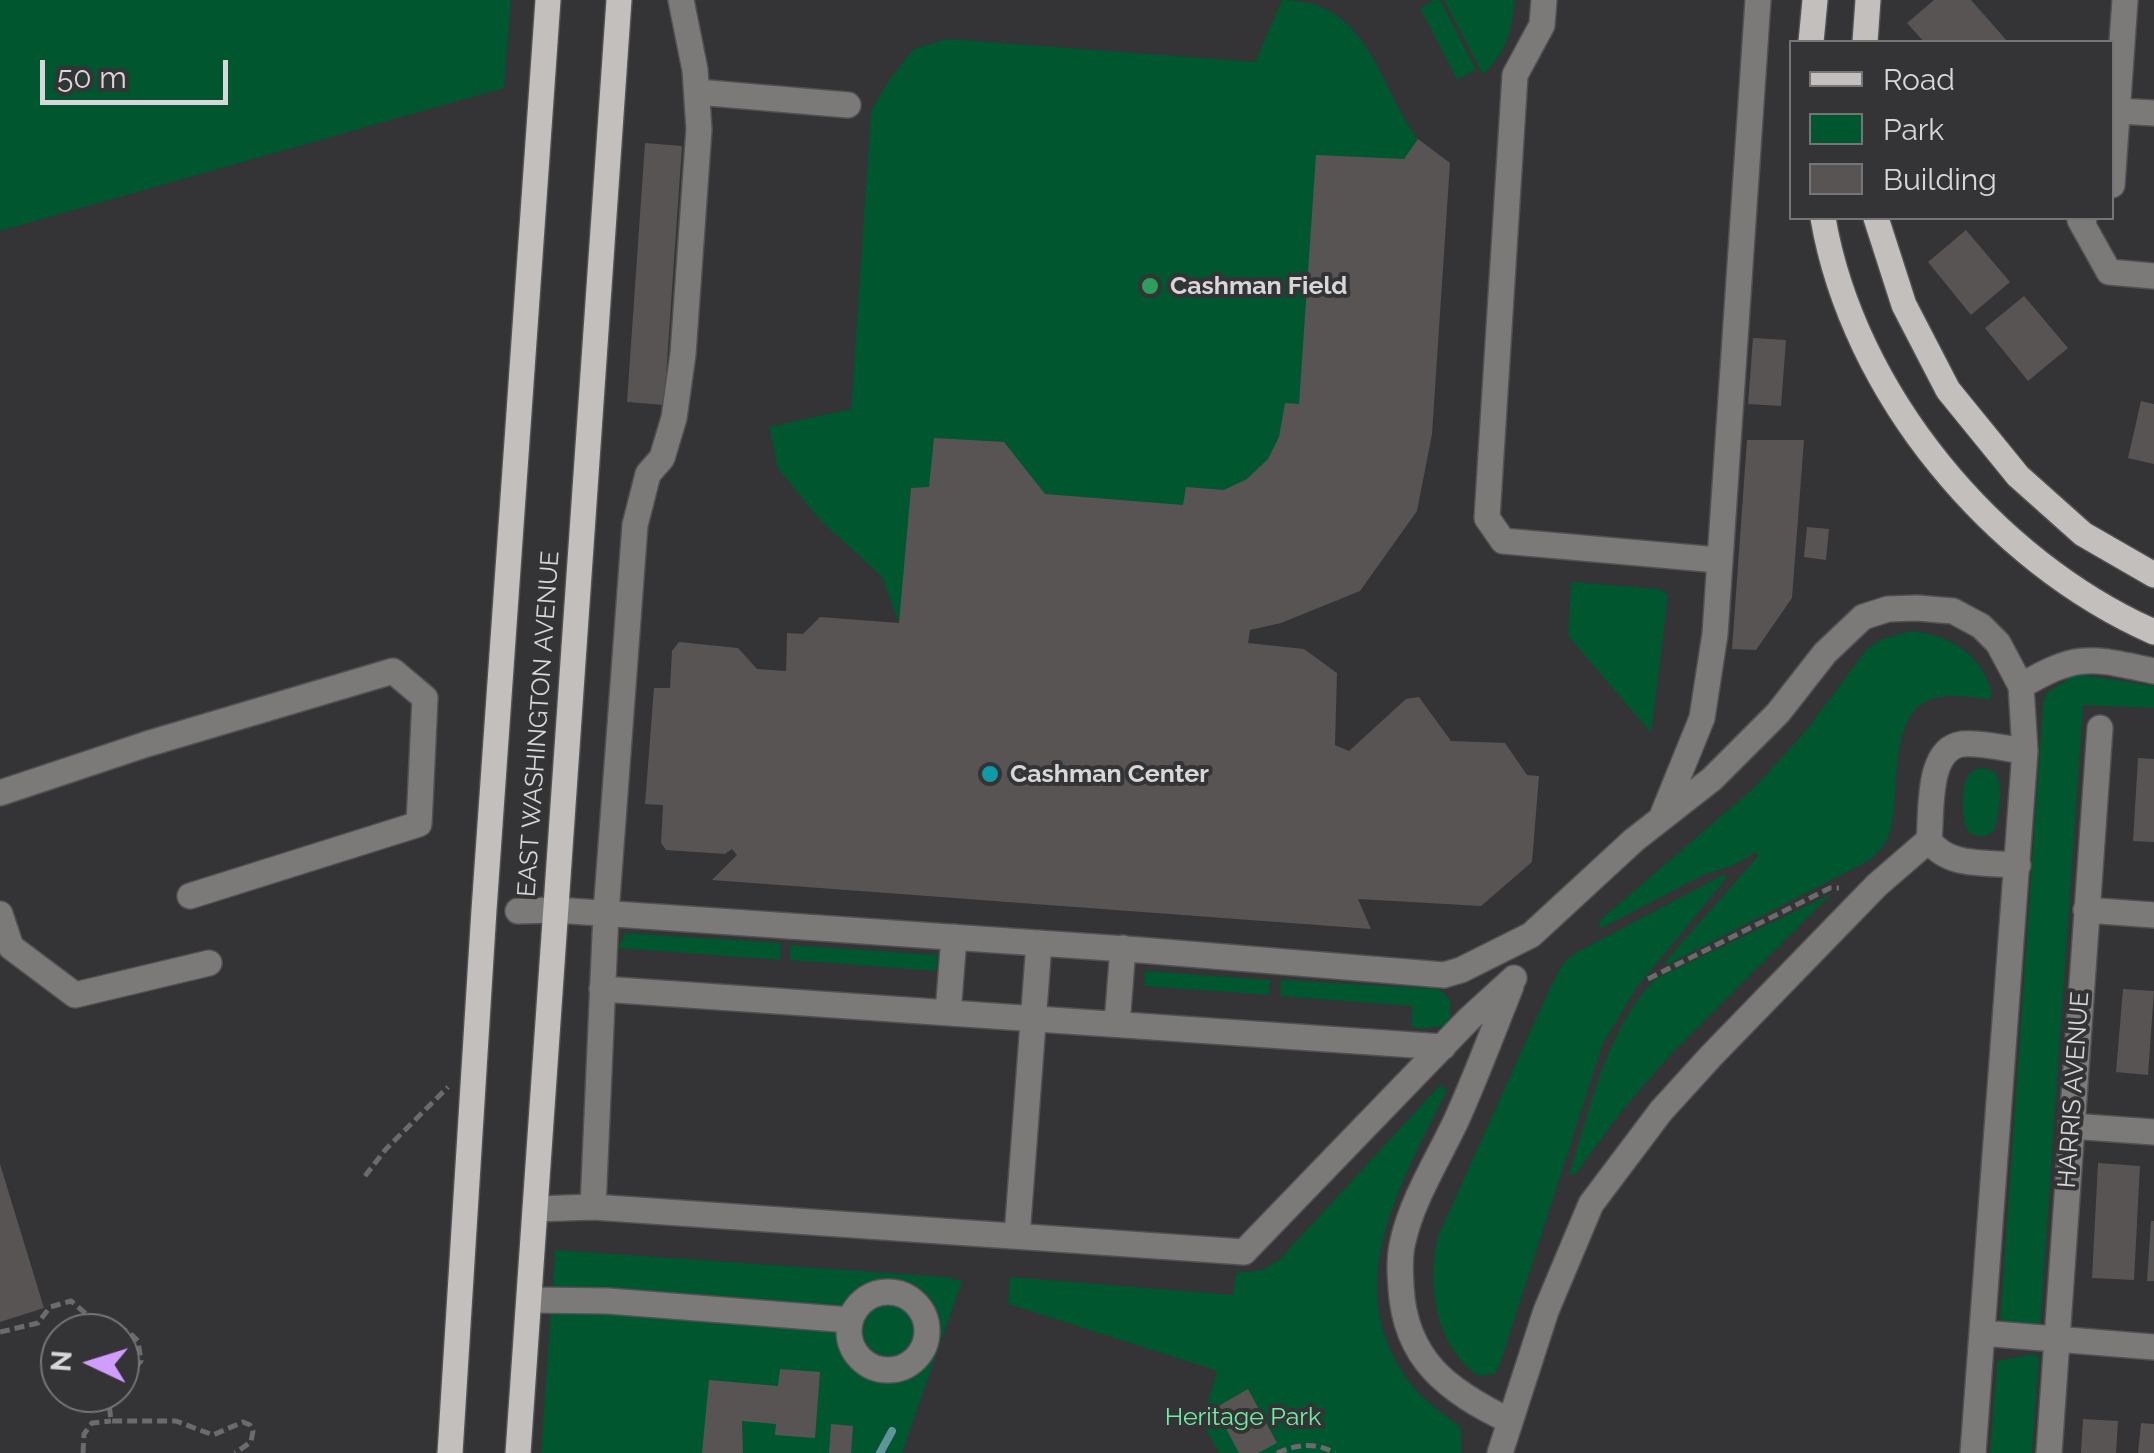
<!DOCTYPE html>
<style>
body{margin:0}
#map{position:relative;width:2154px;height:1453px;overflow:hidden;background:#343335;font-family:Raleway,sans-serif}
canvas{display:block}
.legend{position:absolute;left:1789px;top:40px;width:325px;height:180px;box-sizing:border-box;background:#343335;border:2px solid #757476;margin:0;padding:12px 18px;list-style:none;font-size:30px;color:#d7d6d8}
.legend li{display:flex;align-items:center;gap:20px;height:50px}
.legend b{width:50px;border:2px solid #757476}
.north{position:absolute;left:40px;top:1313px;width:100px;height:100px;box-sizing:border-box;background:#343335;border:2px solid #757476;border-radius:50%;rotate:274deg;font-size:28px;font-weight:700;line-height:40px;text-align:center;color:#d7d6d8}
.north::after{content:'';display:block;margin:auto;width:35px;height:45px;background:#d09dff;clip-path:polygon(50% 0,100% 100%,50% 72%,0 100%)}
.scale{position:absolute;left:40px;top:60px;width:188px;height:45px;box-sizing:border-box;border:5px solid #d7d6d8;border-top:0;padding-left:12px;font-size:30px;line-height:35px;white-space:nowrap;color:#d7d6d8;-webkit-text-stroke:8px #343335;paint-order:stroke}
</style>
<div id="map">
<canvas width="2154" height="1453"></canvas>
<ul class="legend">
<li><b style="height:12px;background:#c2bfbd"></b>Road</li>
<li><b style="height:28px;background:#00562f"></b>Park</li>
<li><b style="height:28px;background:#585453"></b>Building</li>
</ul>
<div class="north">N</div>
<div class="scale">50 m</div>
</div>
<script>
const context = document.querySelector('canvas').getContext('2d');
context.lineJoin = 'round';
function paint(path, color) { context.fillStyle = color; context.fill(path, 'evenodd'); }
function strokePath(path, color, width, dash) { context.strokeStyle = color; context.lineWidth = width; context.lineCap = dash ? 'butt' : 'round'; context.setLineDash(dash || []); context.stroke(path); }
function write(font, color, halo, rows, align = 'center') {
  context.font = font + ' Raleway,sans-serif'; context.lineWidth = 8; context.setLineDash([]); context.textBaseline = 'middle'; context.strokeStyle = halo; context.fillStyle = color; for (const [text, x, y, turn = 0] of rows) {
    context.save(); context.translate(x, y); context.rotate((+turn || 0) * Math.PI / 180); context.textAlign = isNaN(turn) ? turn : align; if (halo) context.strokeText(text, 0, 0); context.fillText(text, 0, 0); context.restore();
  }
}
paint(new Path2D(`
 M0,0H511L504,88L0,231Z
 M1282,0C1365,0 1376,77 1414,134C1422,146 1438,154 1450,163L1360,591L1281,623L1250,630L1248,643L899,623L882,577L820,520L778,469L769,427L851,409L871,111L890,79L914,49L947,39L1255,62Z
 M1435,0H1440L1476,70L1457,80L1420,8Z
 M1444,0H1515C1510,35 1508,49 1483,75Z
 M1571,582L1659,589L1668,595L1651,733L1568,636Z
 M1911,631C1950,635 1982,654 1992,694L1989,700C1906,683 1900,720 1895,791C1894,806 1894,823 1888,837C1884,847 1876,854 1868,861L1667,965L1665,962L1758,856L1756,852L1734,865L1699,877L1600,929L1599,921L1754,788L1805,732L1867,649L1880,640Z
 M2076,674L2154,686V708L2083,705L2040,1326L2000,1322L2043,702L2047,693Z
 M1982,768L1995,772C2004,787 1999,815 1994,831L1984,837L1970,834C1961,824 1960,789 1968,776C1971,770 1975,770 1982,768Z
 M1721,876H1727L1725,880L1637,987L1603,1043L1500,1364L1495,1374L1479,1376C1435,1347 1426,1283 1438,1236L1550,988L1562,965L1572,955Z
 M1831,894L1672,1053L1624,1108L1574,1176L1569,1174C1591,1108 1605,1031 1655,979Z
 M625,933L781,943L780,960L618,948Z
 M790,945L938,955L936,971L790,960Z
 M1145,971L1270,980L1269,995L1144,986Z
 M1281,980L1439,989L1450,1000V1019L1444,1026L1419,1029L1411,1026L1412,1006L1280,996Z
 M1440,1085L1447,1090C1401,1183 1335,1291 1414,1388C1426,1403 1446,1415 1461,1428V1453H1219L1202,1422L1217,1371L1008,1304L1010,1277L1233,1295L1236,1273L1262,1270L1279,1260Z
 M555,1250L946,1277L962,1281L902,1453H541Z
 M2034,1354L2039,1357L2032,1453H1990L1997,1361Z`), '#00562f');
strokePath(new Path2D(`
 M880,1453L892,1431`), '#5f9598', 8);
paint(new Path2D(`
 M1934,0H1971L2008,42H1924L1907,23Z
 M1418,139L1450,163L1432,434L1417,511L1360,591L1281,623L1250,630L1248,643L1304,649L1337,673L1335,745L1349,751L1406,699L1419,697L1451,741L1505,743L1527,775L1539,776L1532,862L1481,906L1358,899L1371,929L712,880L737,855L732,849L725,854L666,850L661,843L663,805L645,804L654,688H670L672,651L679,642L738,648L757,669L786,671L787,633L803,634L820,617L899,623L911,488L929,487L934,438L1004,442L1045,494L1183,505L1186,487L1224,490L1247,479L1268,459L1279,437L1285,403L1299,404L1316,155L1404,159Z
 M645,143L682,146L664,405L627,402Z
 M1966,230L2010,282L1971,315L1928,262Z
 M2024,296L2068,348L2028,381L1985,328Z
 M1753,338L1786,340L1781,406L1748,404Z
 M2141,401L2154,404V464L2128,458Z
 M1747,440H1804L1792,598L1756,650L1732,649Z
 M1807,527L1829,529L1826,560L1804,557Z
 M2138,758L2154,759V842L2133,841Z
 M2123,989L2154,991L2148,1075L2116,1072Z
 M2098,1163L2140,1166L2134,1280L2092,1278Z
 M0,1164L44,1308L0,1322Z
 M2151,1221H2154V1281H2147Z
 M780,1369L820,1372L815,1438L775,1435L776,1424L742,1421L743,1453H702L709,1380L778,1386Z
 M1248,1389L1277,1443L1258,1453H1239L1215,1408Z
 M2083,1419L2118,1421L2116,1453H2081Z
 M2141,1423L2154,1424V1453H2138Z
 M831,1424L853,1426L851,1453H829Z`), '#585453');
const minor = new Path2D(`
 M1544,0L1542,25L1515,75L1487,518L1503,541L1718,560
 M697,92L848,105
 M2118,111L2154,113
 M2112,185L2125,0
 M2084,218L2080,220L2109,272L2154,276
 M2021,686C2079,652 2090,658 2154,671
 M0,793L147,744L393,671L425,698L419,824L190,896
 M1663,814L1702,718L1715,634L1758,0
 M1929,840C1932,813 1926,749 1962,744C1982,742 2006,749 2025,751
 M2086,910L2154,915
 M518,911L556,910L1140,950L1444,975L1461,970L1531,935L1634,840L1712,779L1778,713L1825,653L1863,617L1888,609L1917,608L1953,611L1981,626L1998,643L2021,686L2025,751L1973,1453
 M0,914L11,947L75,995L209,963
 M602,989L1443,1047
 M948,1013L954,937
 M1117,1024L1123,948
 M2071,1126L2154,1132
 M593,1207L1244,1252L1469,1019L1514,978
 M537,1209L593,1207L606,913L635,525L648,474L662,458L674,418L683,354L699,129L695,70L681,0
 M1017,1236L1039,943
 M849 1331a39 39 0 1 1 78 0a39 39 0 1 1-78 0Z
 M531,1300L608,1301L850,1320
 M1982,1333L2154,1347
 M1510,1421C1448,1391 1405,1360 1401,1287C1400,1272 1399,1256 1403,1241C1412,1200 1438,1159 1456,1121C1476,1077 1493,1031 1511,986
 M1500,1453L1546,1311L1591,1204L1661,1111L1712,1055L1877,885L1929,840C1948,868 1986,862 2018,865
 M2049,1453L2100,728`);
const major = new Path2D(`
 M1811,42L1815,0
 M1865,42L1868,0
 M1823,218C1853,393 1993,561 2154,632
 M1876,218L1904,305L1948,390L2018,476L2083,534L2154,575
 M450,1453L484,910L548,0
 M518,1453L619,0`);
strokePath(minor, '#515052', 28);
strokePath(major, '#515052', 28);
strokePath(new Path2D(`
 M1648,979L1830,888H1839
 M365,1176L386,1149L448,1087
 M0,1332L38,1323L50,1307L71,1301L91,1318L129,1332L138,1341L141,1361L120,1384
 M113,1393L109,1403L111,1421H176L213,1435L243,1422L250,1425L253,1431L251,1442L235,1453
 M83,1453L84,1434L92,1423L111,1421
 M1277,1453C1298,1444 1315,1442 1335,1453`), '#6b6a6c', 5, [10, 5]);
strokePath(minor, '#7b7a78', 25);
strokePath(major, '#c2bfbd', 25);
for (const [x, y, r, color] of [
 [1150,286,10,"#2e9e5b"],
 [990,774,10,"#0f9aa8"]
]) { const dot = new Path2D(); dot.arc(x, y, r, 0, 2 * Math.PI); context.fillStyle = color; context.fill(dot); strokePath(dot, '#343335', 4); }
write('bold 25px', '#d7d6d8', '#343335', [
 ["Cashman Field",1170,286],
 ["Cashman Center",1010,774]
], 'left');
write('25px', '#d7d6d8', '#343335', [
 ["EAST WASHINGTON AVENUE",539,724,-86],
 ["HARRIS AVENUE",2074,1090,-86]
]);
write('25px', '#70eea5', '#343335', [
 ["Heritage Park",1243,1417]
]);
</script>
